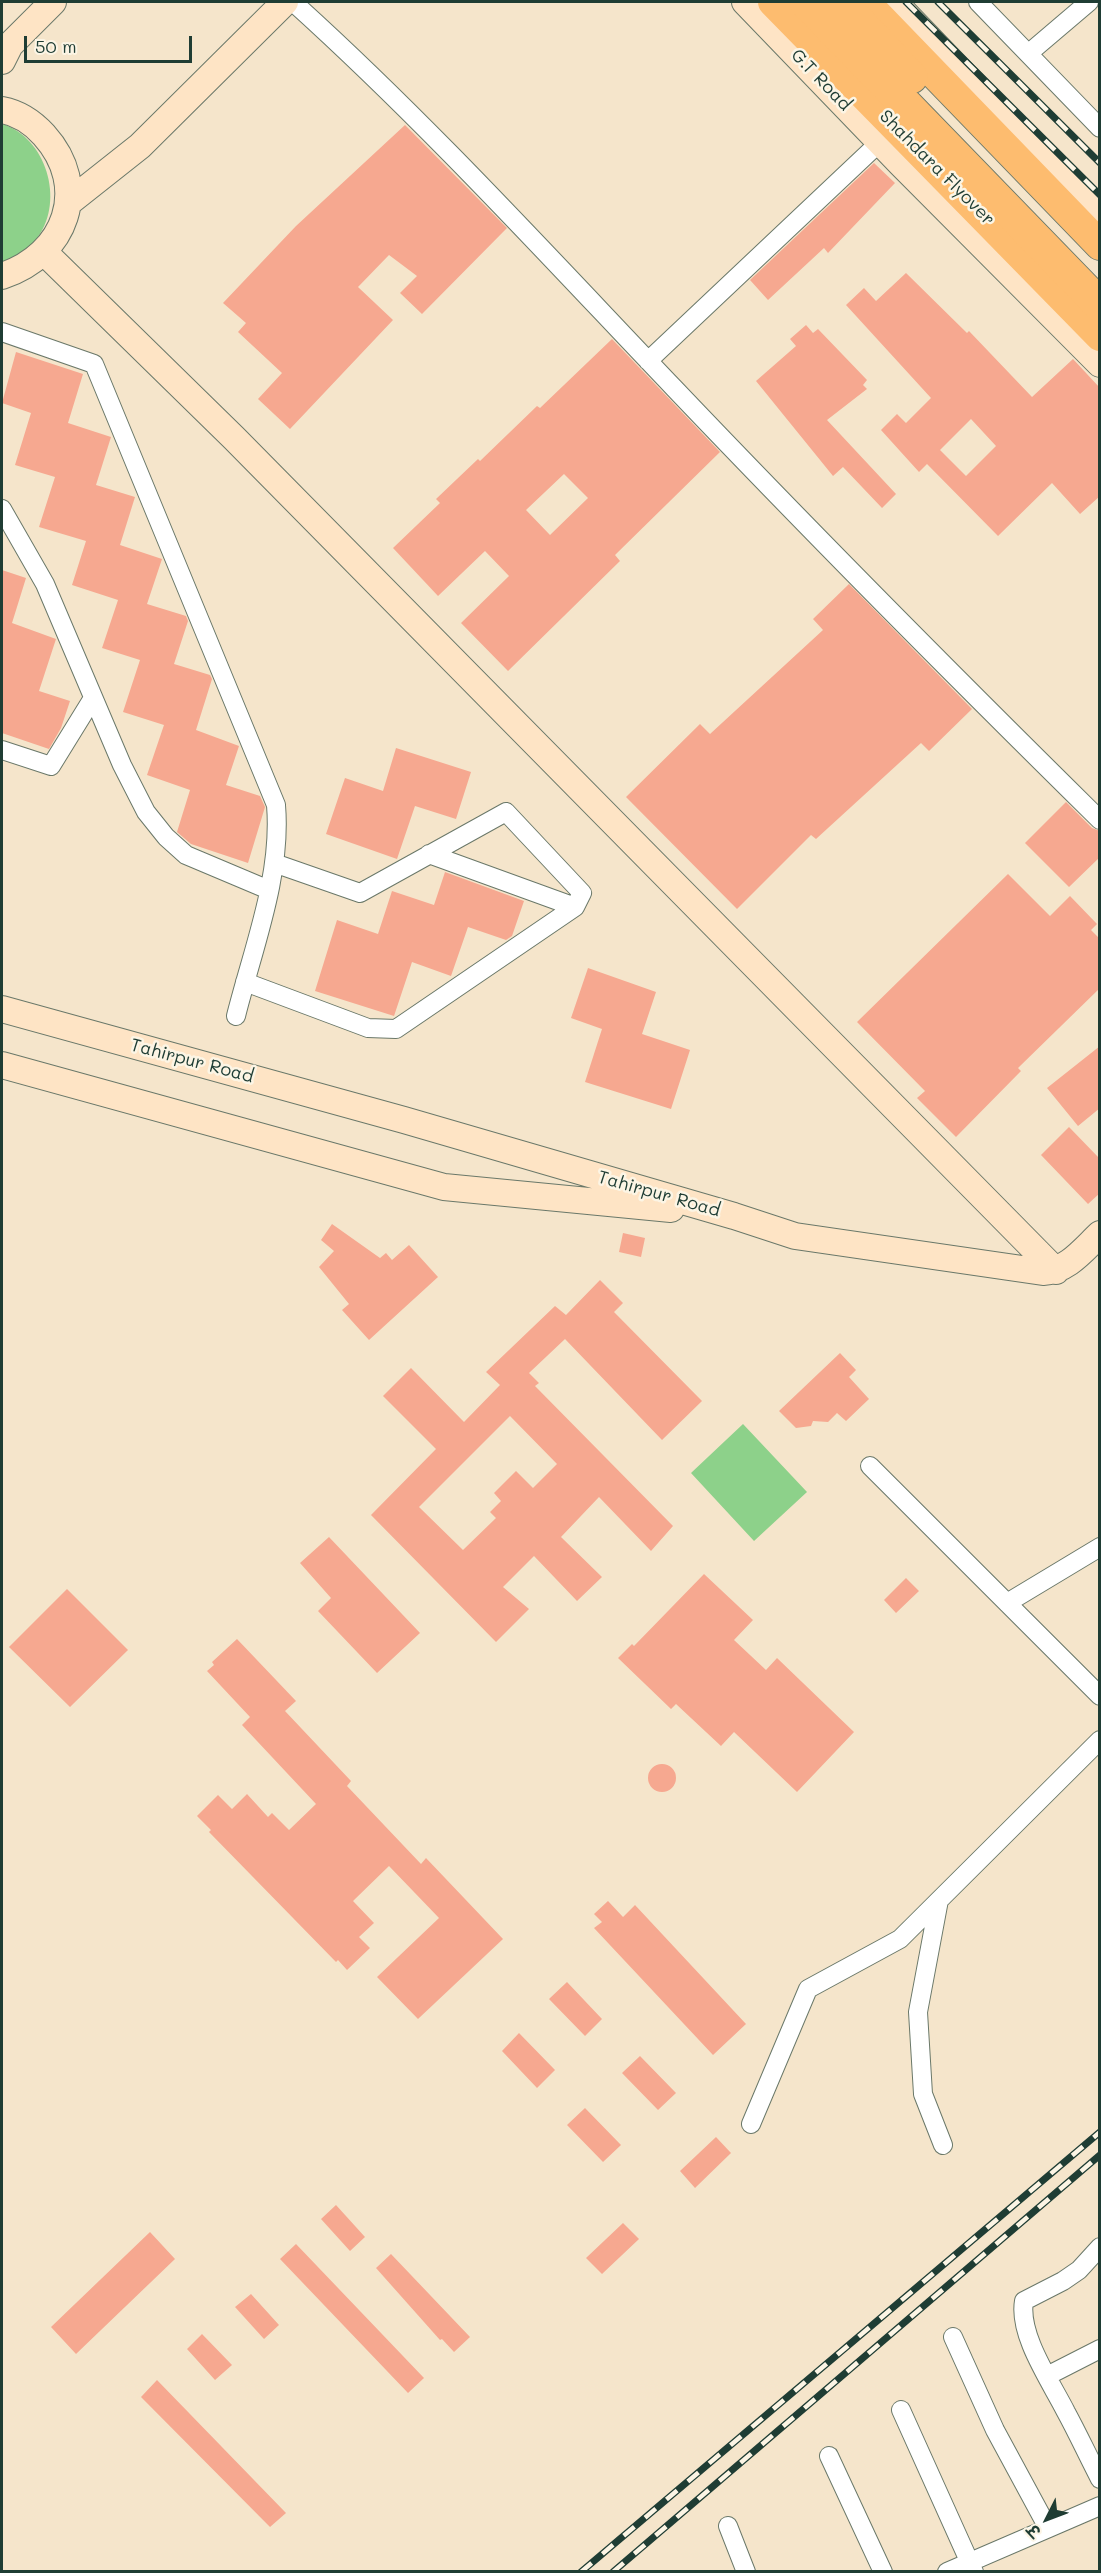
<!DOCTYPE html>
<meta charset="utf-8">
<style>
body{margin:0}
#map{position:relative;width:1101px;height:2573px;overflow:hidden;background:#f5e5cb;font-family:Mali,"Playpen Sans Deva",sans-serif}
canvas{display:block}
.frame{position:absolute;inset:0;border:3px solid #1f3d34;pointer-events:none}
.north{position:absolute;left:1017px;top:2489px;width:60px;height:60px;-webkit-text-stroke:4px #fcf5e5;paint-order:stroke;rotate:228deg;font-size:16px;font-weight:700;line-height:24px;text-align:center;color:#1f3d34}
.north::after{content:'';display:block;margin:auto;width:21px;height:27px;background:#1f3d34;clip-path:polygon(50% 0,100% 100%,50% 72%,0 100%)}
.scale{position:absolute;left:24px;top:36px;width:168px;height:27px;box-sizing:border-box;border:3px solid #1f3d34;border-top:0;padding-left:8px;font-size:18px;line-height:21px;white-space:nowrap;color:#1f3d34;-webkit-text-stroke:4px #fcf5e5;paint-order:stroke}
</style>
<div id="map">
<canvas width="1101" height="2573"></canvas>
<div class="frame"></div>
<div class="north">उ</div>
<div class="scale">50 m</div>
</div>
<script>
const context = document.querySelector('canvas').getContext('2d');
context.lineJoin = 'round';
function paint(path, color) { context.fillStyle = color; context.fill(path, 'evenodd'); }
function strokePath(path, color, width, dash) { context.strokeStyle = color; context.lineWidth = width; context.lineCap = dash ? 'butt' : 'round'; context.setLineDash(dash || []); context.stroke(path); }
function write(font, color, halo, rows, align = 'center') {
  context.font = font + ' Mali,sans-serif'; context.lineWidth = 5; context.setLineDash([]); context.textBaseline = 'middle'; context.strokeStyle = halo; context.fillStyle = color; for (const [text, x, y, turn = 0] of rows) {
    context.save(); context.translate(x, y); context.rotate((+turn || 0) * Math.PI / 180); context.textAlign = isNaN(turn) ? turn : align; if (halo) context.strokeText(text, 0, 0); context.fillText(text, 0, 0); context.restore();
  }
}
paint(new Path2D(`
 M2,124C46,137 65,200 38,237C28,250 16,258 2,265Z
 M743,1424L807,1492L754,1541L691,1473Z`), '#8dd18a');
paint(new Path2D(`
 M405,125L507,228L422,314L400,293L417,276L389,255L358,287L393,320L290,429L258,399L282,373L238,332L246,323L223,303L296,226Z
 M874,163L895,183L828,253L824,248L768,300L750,280Z
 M906,273L967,333L969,331L1032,397L1073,359L1100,388V496L1080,514L1052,483L998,536L927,464L919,472L881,430L897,414L906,423L931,398L846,305L864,288L876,301ZM971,419L996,446L966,476L940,450Z
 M806,325L813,333L818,329L867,380L863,385L867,389L827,420L896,494L882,508L843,467L833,476L756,381L796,346L790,339Z
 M612,339L720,452L615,555L620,561L508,671L461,623L509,576L485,551L438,596L393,548L440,503L436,499L478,459L480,461L537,406L540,408ZM564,474L588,498L550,535L526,510Z
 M16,352L83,374L68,423L111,437L96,485L135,497L120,545L162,559L147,604L186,616L188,621L174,664L210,675L212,679L196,730L239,746L226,785L260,796L265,807L248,863L191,844L177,832L190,790L147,775L164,725L123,712L140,660L102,648L118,600L72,585L86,541L39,527L55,477L15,465L31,413L2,403Z
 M2,570L26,578L12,623L56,639L39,691L70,701L61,728L49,749L2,733Z
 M849,584L972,709L929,751L921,743L816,839L811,835L737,909L626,797L700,724L710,734L823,630L813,619Z
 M396,748L471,772L456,819L415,806L397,859L326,834L345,778L383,791Z
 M1066,802L1092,828L1100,831V857L1069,887L1025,843Z
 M445,872L524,901L512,936L506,940L468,927L451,976L412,962L394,1016L315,991L337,920L378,934L392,891L434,905Z
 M1008,874L1050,916L1070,896L1097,924L1091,930L1100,939V988L1018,1068L1021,1071L956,1137L917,1098L925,1091L857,1022Z
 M588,968L656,992L642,1034L690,1050L671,1109L585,1082L602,1029L571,1018Z
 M1100,1046V1108L1078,1126L1047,1088Z
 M1069,1127L1100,1159V1193L1088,1204L1041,1155Z
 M332,1224L380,1258L386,1253L392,1260L409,1245L438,1277L369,1340L342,1310L349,1304L319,1267L334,1251L321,1240Z
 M623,1233L645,1238L641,1257L619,1252Z
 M600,1280L623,1303L614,1312L702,1401L662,1440L565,1339L529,1373L539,1383L535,1386L673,1526L651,1551L599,1497L561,1537L602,1577L577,1601L534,1556L503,1587L529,1609L496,1642L371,1515L436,1449L383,1396L411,1368L464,1422L500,1385L486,1372L555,1306L566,1315ZM510,1416L557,1464L533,1488L516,1471L494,1493L501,1501L490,1512L496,1518L463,1550L419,1507Z
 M840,1353L856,1370L849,1377L869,1399L846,1421L837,1413L828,1422L813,1421L811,1426L796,1428L779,1411Z
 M329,1537L420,1633L377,1673L318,1611L331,1598L300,1563Z
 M704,1574L753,1620L734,1640L766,1670L777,1658L854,1732L797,1792L734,1732L721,1746L676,1704L671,1709L618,1658L632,1644L634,1646Z
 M906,1578L919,1591L896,1613L884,1600Z
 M67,1589L128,1650L70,1707L9,1647Z
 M237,1639L296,1701L285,1711L351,1781L347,1786L421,1864L426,1858L503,1939L418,2019L377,1977L439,1918L389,1866L353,1901L374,1923L359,1937L370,1948L347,1970L338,1960L336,1962L209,1832L211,1830L197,1816L218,1795L232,1809L247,1794L268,1817L272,1813L289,1830L316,1804L242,1725L250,1717L207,1671L214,1665L212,1662Z
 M648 1778a14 14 0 1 1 28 0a14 14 0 1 1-28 0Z
 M608,1901L623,1917L635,1905L746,2024L713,2055L594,1928L602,1922L594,1914Z
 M567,1982L602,2019L585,2036L549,1999Z
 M519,2033L555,2070L537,2088L502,2051Z
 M640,2056L676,2093L658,2110L622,2073Z
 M585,2108L621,2145L603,2162L567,2125Z
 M716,2137L731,2153L695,2188L680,2171Z
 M336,2205L365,2237L350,2251L321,2219Z
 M623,2223L639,2239L602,2274L586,2258Z
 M150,2232L175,2259L76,2354L51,2327Z
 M296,2244L424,2378L408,2393L280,2259Z
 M391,2254L470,2337L454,2352L442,2339L440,2340L376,2268Z
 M251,2294L279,2325L264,2339L235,2307Z
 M202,2334L232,2365L215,2380L187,2349Z
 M157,2380L286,2513L270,2527L141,2397Z`), '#f6a890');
const street = new Path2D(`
 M293,2C427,123 549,257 674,388C813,534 956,678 1100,820
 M978,2L1100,128
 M1029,53L1089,2
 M2,332L94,364L276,805C282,876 253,948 236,1016
 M648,361L880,142
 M2,509L45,584L122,765L146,812L166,837L186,855L269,890
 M2,750L51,766L93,698
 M429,854L575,907
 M245,982L368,1028L396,1029L575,907L582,893L506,812L360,893L274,863
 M870,1466L1100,1696
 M1007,1603L1100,1547
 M939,1900L918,2012L923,2094L943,2145
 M751,2124L808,1989L900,1939L1100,1740
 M1100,2247L1079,2270L1063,2281L1024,2301C1018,2335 1051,2382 1066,2412C1078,2434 1088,2456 1100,2479
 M953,2337L995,2430L1048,2528
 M1047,2376L1100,2349
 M901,2410L974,2572
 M829,2456L883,2572
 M728,2526L746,2572
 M947,2572L1100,2506`);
const secondary = new Path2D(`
 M745,2L901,164L1100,364
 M894,2L1100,216
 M2,61L10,45L53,2
 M2,110C18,113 33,123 44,135C91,187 66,255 2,276
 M68,203L140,146L285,2
 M45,253L234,438L1056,1271
 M2,1009L404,1120L734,1216L795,1236L1043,1272C1068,1270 1082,1251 1100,1234
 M2,1065L444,1187L671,1209`);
const primary = new Path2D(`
 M773,2L1100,336
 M865,2L1100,245`);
const highway = new Path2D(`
 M806,2L1100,305
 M840,2L911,77`);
strokePath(street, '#6a7869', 20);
strokePath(secondary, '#6a7869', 28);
strokePath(primary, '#6a7869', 32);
strokePath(highway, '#6a7869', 35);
strokePath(street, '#fff', 18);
strokePath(secondary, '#fee4c5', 26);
strokePath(primary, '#fdbc6f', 30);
strokePath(highway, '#fdbc6f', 33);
const rail = new Path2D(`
 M906,2L1100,195
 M938,2L1100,163
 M581,2572L1100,2132
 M613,2572L1100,2155`);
strokePath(rail, '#1f3d34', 7);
strokePath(rail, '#fcf5e5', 4.5, [14]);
write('18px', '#1f3d34', '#fcf5e5', [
 ["G.T Road",821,80,46],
 ["Shahdara Flyover",937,168,45],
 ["Tahirpur Road",192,1061,15],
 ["Tahirpur Road",659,1194,16]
]);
</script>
